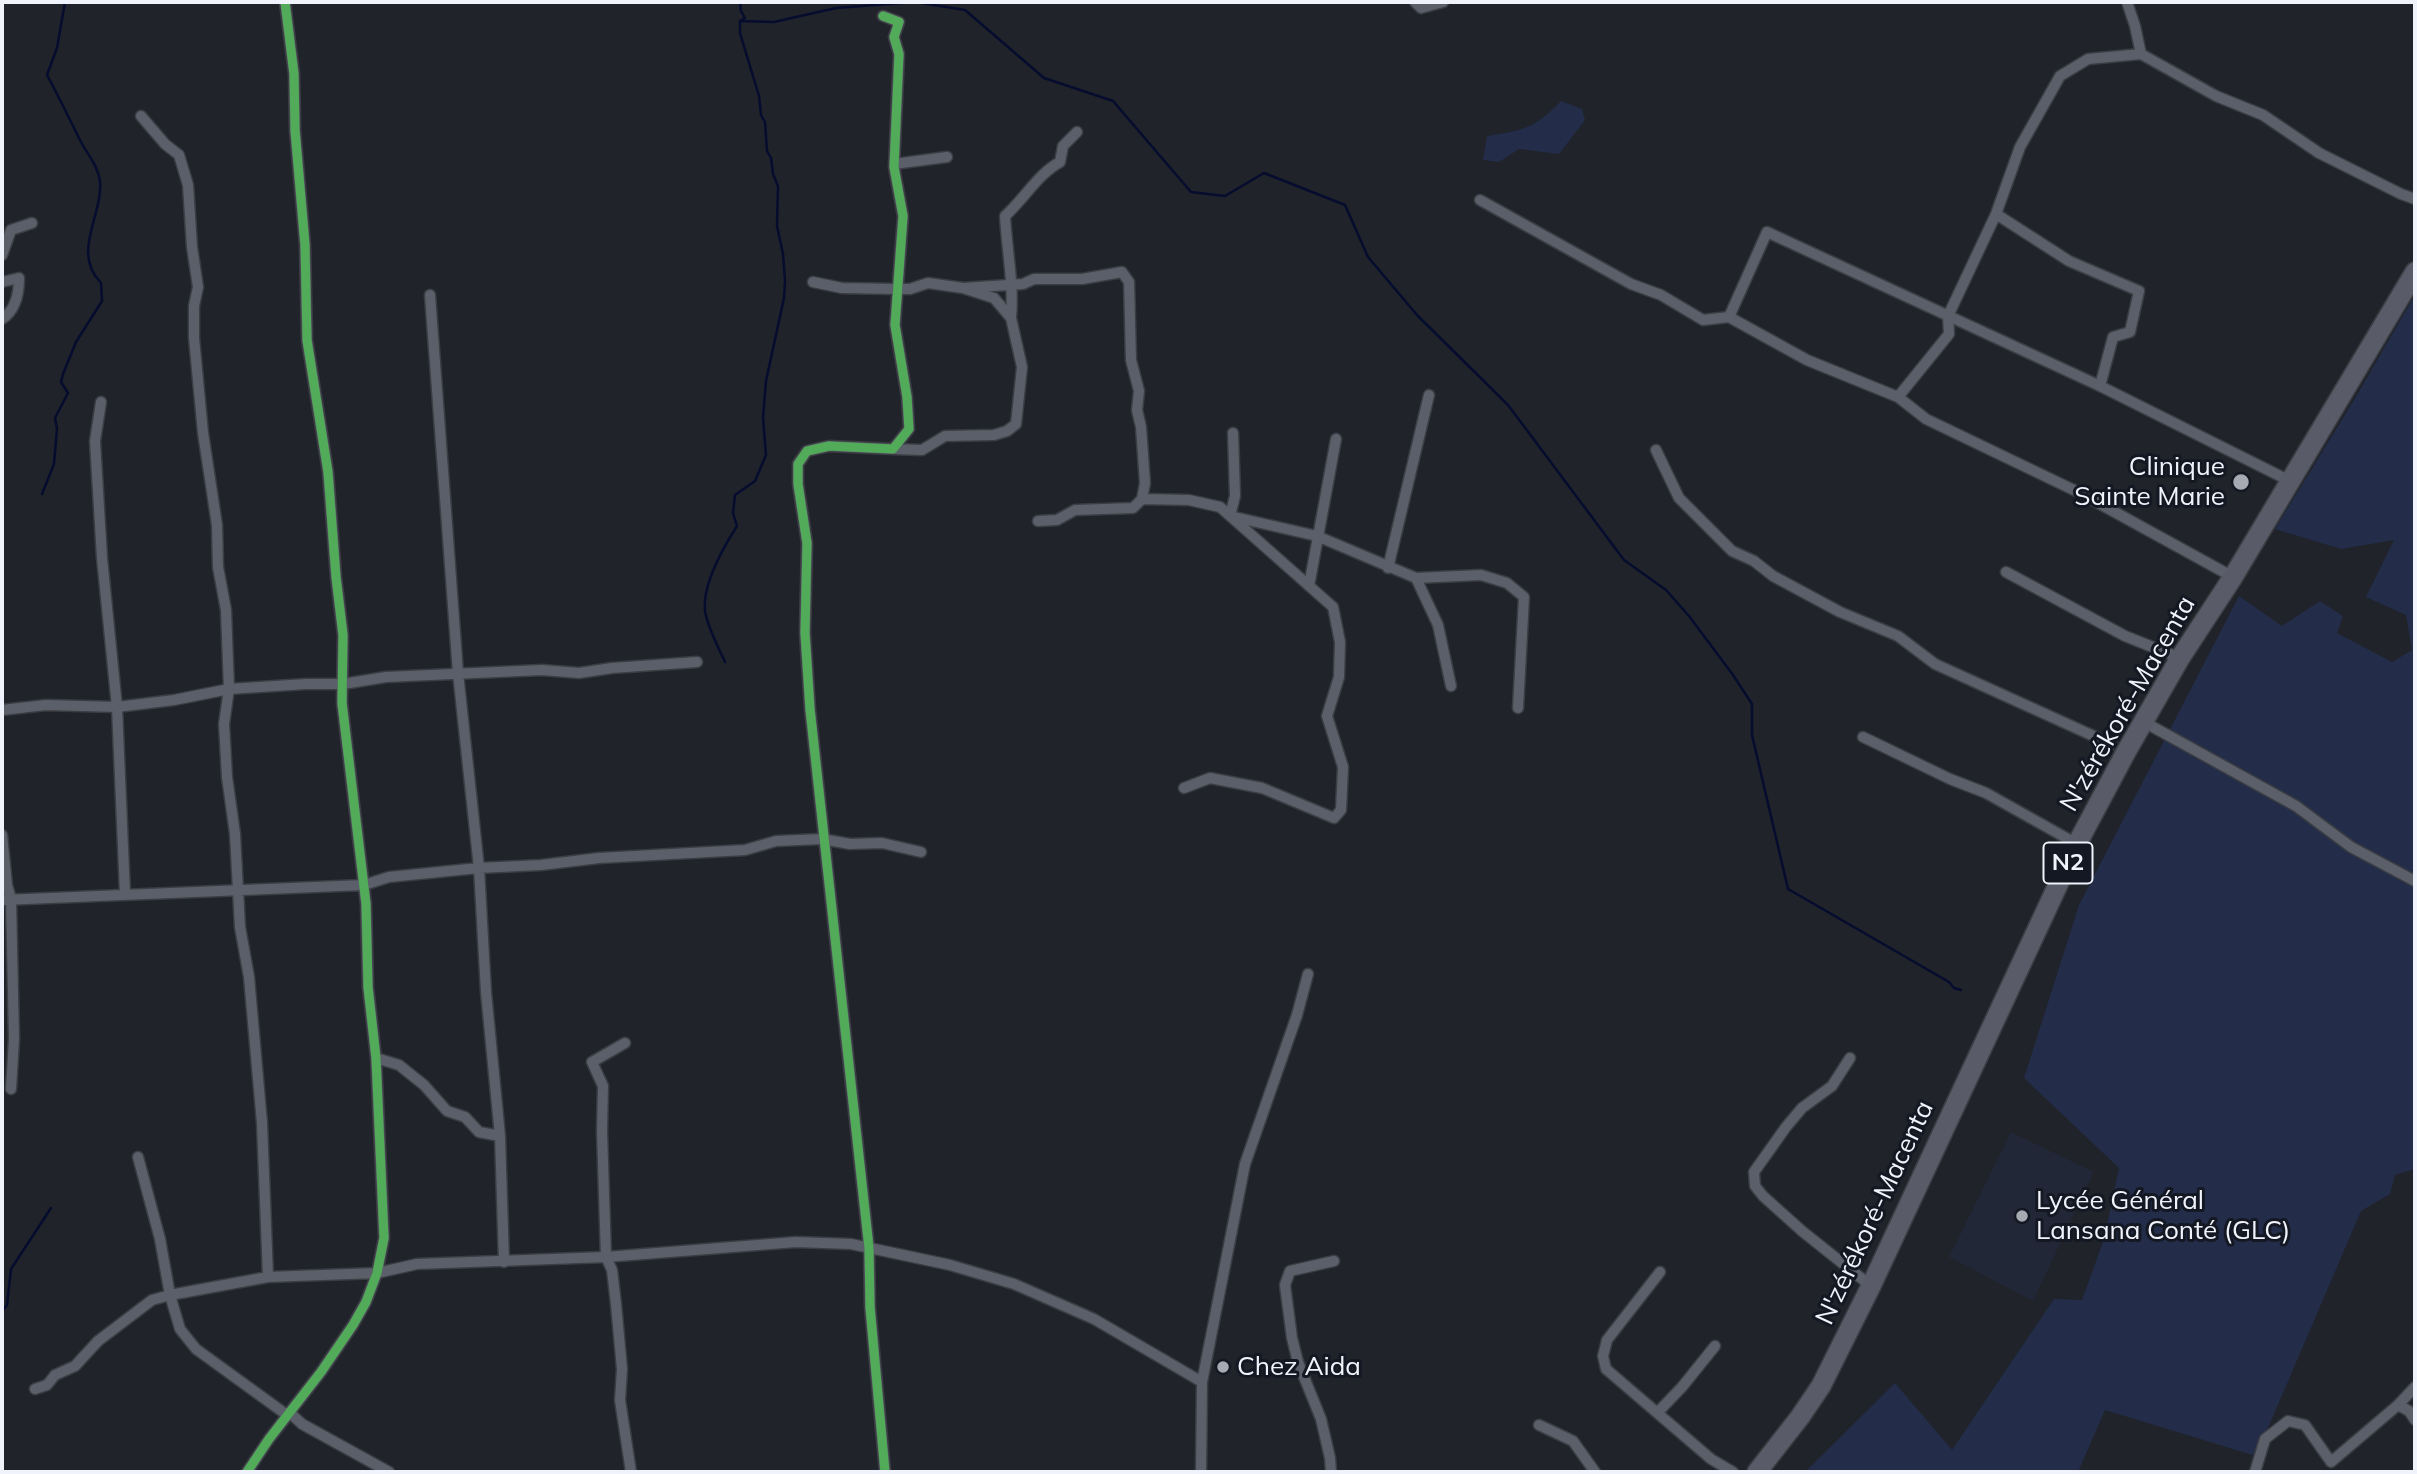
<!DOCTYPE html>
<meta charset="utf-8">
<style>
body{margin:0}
#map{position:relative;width:2417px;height:1474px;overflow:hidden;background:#20232a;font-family:Mulish,sans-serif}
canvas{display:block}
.frame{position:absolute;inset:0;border:4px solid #f0f3fb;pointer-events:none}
</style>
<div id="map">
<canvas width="2417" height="1474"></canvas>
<div class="frame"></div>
</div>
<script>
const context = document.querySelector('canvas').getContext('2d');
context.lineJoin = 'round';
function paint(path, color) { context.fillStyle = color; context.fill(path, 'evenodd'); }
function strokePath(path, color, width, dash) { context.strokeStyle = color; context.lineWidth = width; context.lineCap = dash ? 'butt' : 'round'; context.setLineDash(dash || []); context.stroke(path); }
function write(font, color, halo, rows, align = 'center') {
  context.font = font + ' Mulish,sans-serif'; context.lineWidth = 6; context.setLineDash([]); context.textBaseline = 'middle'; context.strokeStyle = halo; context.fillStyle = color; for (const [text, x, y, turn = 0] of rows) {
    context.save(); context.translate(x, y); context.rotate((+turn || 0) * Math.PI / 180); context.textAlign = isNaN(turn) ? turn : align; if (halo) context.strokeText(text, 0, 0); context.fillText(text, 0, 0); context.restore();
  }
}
paint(new Path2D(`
 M2011,1132L2094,1172L2033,1301L1949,1257Z`), '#212736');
paint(new Path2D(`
 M1561,101L1582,109L1585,120L1559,154L1519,149L1499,162L1483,160L1487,136C1524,130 1534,129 1561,101Z
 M2415,295V1169L2395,1175L2390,1194L2361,1211L2256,1456L2105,1410L2078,1472H1805L1895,1383L1952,1450L2054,1299L2082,1300L2104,1239L2119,1168L2024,1078L2079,905L2239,596L2282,626L2320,601L2343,616L2337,633L2392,662L2412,650L2406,615L2366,597L2394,540L2341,549L2275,529L2354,400Z`), '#232d49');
strokePath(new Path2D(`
 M740,21L774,22L836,8L915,2L965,10L1044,78L1113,101L1191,192L1225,196L1264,173L1345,205L1368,257L1417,315L1508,405L1624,560L1666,590L1689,616L1733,675L1752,704V735L1788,889L1949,982L1954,988L1961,990
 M42,494L54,464L57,429L55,418L68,393L61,382L63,374L76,342L102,301L101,283C71,252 103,216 100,181C98,166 88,155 81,142C70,120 59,97 47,75L57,48L65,2
 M725,662C718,646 708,629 705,611C702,584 723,548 737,526L733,513L735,495L755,481L766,455L763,418L766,381L784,298L785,281L783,254L777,226L778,186L773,174L771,158L767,151L765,122L761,115L759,96L740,33V21L745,18L741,11L740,2
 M2,1311L7,1305L11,1269L51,1208`), '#060c2e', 2.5);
strokePath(new Path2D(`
 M2098,738L2116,746`), '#3f4249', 10, [10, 5]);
const minor = new Path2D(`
 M1415,2L1421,8L1443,2
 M2127,2L2135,26L2141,54
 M883,16L899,22L894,37L899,54L894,167L903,216L895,325L907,397L909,429L893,449L829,446L807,451L798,464V484L807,543L805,633L810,709L869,1248L870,1307L885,1472
 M141,116L165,144L179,155L188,185L192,247L198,287L194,306V338L203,433L217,525L218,567L226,610L229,689L224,724L227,777L235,834L240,927L249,977L262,1123L268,1277
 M894,164L947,157
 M1480,200L1631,284L1661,295L1703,320L1729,317
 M1996,214L2069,261L2139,291L2130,332L2113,337L2100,386
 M2,255L11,230L32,223
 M2,282L19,278C19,294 16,310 2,319
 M813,282L842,288L898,289H910L928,283L963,288L994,298L1011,318L1022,367L1016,424L1007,431L994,435L945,436L922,450L893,449
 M963,288L1023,284L1034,279H1082L1122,272L1129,282L1131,360L1139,391L1137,410L1141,427L1145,483L1142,499L1133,508L1075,510L1057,520L1038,521
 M430,295L458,673L479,868L486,992L500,1136L504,1262
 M1011,318C1014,284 1007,251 1005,216C1024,199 1038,174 1060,162L1063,146L1077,132
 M1898,397L1949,334L1948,316L1996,214L2020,147L2060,76L2088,59L2141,54L2216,96L2263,115L2319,153L2401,194L2415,199
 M101,402L95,441L102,558L117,707L125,894
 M1233,433L1235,496L1230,516L1317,536L1416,578L1438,625L1451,686
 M1656,450L1679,498L1732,551L1754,561L1773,576L1840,612L1898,636L1935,664L2098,738
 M1142,499L1189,500L1220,507L1333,607L1340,642L1339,677L1327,716L1343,767L1341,810L1334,818L1262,788L1210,778L1184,788
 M1388,568L1429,395
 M2006,572L2125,636L2180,658
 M2233,577L2080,493L1926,419L1898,397L1807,360L1729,317L1767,232L2100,386L2290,481
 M1416,578L1481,575L1507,583L1524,597L1518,708
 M1309,586L1336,439
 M2,710L46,705L117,707L174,700L229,689L306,684H343L386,677L542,670L579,673L612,668L697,662
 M2144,722L2296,806L2351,847L2415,881
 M1863,737L1950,779L1986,793L2077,844
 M2,835L7,885L11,899L14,1039L11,1089
 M2,900L364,885L389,877L479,868L541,865L599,858L745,850L776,841L822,839L850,844L882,843L921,852
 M625,1043L592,1062L603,1086L602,1131L606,1257L612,1270L616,1304L622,1369L620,1400L631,1472
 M376,1058L399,1065L424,1085L447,1111L465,1117L479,1132L500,1136
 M1850,1058L1832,1086L1802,1108L1786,1127L1754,1172L1755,1186L1763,1196L1802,1231L1871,1286
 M138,1157L160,1239L170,1295L180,1329L196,1349L287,1415
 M1660,1272L1607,1340L1603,1356L1606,1369L1711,1459L1733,1472
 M35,1389L47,1385L55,1375L75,1366L98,1341L152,1300L170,1295L268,1277L377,1273L417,1264L606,1257L796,1242L851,1244L950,1265L1014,1284L1094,1319L1202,1382
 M2398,1405L2415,1387
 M289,1412L302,1424L389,1472
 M1658,1412L1682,1387L1715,1346
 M1539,1425L1573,1441L1595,1472
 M247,1472L269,1439L321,1372L353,1325L366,1302L377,1273L384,1238L376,1058L368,987L366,904L342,703L343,635L336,577L328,472L307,340L305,245L295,130L294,74L285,2
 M1201,1472L1202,1382L1245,1164L1297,1015L1308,974
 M1331,1472L1330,1458L1321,1419L1298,1362L1292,1338L1285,1285L1290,1271L1334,1261
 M2255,1472L2265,1439L2288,1421L2305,1425L2331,1462L2398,1405L2409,1411L2415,1420`);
const trunk = new Path2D(`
 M1757,1472L1800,1417L1821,1386L1871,1286L2077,844L2126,752L2180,658L2233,577L2415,272`);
strokePath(minor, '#3a3d42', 13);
strokePath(trunk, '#3a3d42', 22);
strokePath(minor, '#5b5f6a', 10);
strokePath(trunk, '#595c68', 19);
strokePath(new Path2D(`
 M883,16L899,22L894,37L899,54L894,167L903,216L895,325L907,397L909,429L893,449L829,446L807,451L798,464V484L807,543L805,633L810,709L869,1248L870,1307L885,1472
 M247,1472L269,1439L321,1372L353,1325L366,1302L377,1273L384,1238L376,1058L368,987L366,904L342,703L343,635L336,577L328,472L307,340L305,245L295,130L294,74L285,2`), '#51ab58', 9);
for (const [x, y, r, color] of [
 [2241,482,9,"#a7aab2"],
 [2022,1216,7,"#a7aab2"],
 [1223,1367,7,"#a7aab2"]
]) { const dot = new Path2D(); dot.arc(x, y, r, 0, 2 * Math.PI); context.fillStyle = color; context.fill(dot); strokePath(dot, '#141823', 2.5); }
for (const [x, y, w] of [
 [2068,863,49]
]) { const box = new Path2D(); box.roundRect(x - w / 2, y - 20.5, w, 41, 5); context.fillStyle = '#141823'; context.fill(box); strokePath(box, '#f0f3fb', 2); }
write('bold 24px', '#f0f3fb', null, [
 ["N2",2068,863]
]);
write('26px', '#f0f3fb', '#141823', [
 ["Clinique",2225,467,"right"],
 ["Sainte Marie",2225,497,"right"],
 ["Lycée Général",2036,1201],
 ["Lansana Conté (GLC)",2036,1231],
 ["Chez Aida",1237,1367]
], 'left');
write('26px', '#f0f3fb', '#141823', [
 ["N'zérékoré-Macenta",2128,704,-60],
 ["N'zérékoré-Macenta",1875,1213,-65]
]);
</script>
